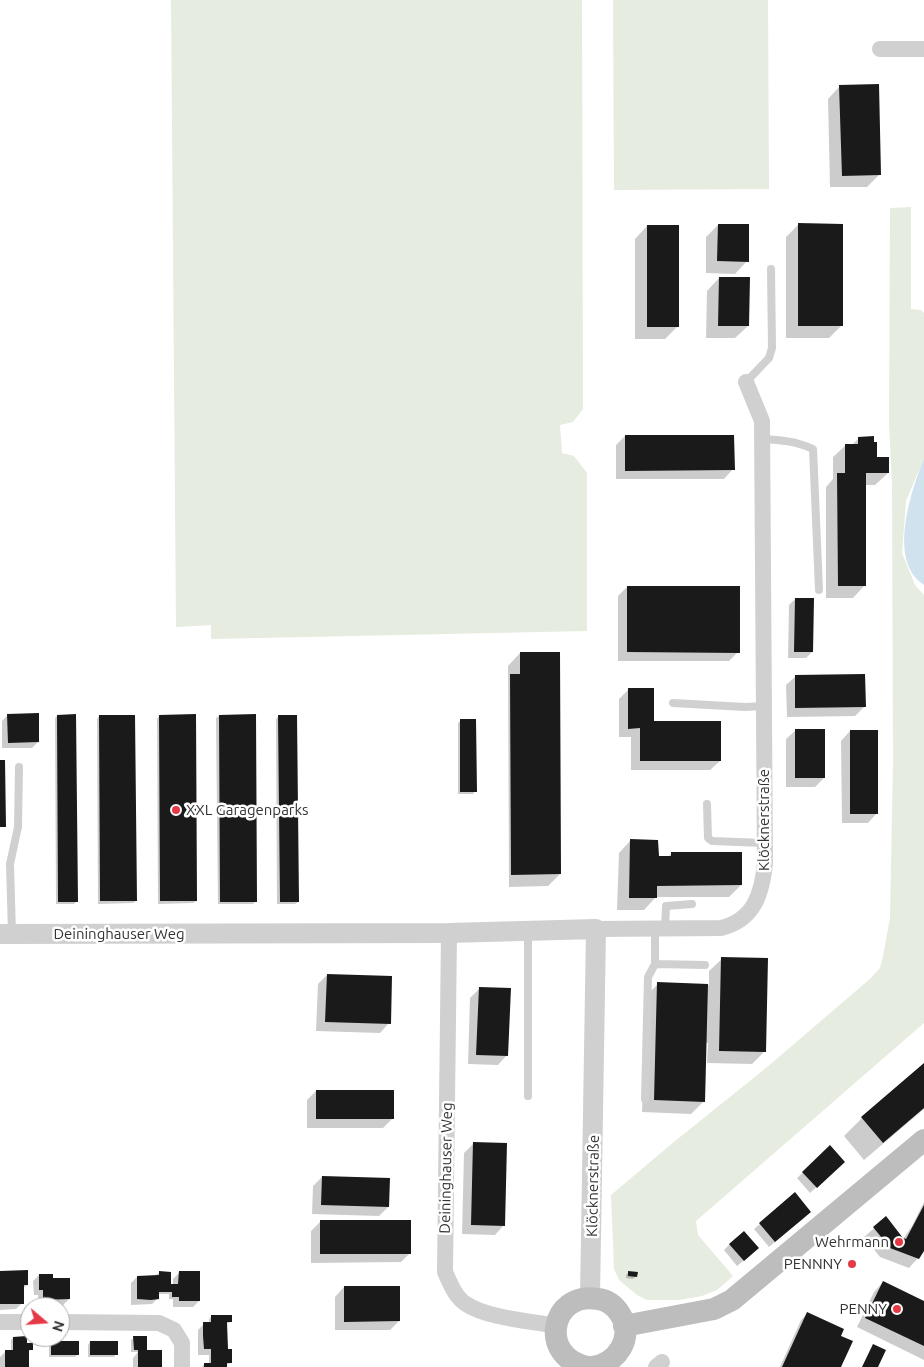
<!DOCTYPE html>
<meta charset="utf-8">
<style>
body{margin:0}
#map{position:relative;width:924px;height:1367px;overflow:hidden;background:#fff;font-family:Ubuntu,sans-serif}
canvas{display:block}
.north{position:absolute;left:20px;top:1297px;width:50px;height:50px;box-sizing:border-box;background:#fff;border:1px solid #adadad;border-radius:50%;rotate:108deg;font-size:14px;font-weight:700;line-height:20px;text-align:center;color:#333}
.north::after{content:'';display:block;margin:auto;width:18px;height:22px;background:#e63946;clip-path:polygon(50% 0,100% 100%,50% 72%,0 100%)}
</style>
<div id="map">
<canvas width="924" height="1367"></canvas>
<div class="north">N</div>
</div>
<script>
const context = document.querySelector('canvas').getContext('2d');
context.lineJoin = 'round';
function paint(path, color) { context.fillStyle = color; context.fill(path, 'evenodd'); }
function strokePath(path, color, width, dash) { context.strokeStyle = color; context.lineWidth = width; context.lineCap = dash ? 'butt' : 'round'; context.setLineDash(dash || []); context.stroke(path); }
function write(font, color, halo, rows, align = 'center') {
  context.font = font + ' Ubuntu,sans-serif'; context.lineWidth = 5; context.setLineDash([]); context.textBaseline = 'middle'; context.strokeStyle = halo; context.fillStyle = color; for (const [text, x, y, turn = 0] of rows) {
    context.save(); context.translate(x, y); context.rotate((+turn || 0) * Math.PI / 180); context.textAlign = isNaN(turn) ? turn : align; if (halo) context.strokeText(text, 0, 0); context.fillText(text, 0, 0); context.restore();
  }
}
paint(new Path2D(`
 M171,0H582L583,409L573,422L560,425L562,453L574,456L587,473V631L211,639V625L176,627Z
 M613,0H768L769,189L614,190Z
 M911,207V309L921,310L924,313V458L906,501L902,553L915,585L924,595V1023L696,1221L698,1235L733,1276L717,1290L702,1296L679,1300H647L637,1295L619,1280L614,1269L611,1195L675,1141L766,1068L871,978L880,968L883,956L890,918L893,761L892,483L889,423L890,208Z`), '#e6ecdf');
paint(new Path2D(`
 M924,458V585C886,561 912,489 924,458Z`), '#cfe2ee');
paint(new Path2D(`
 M840,86L880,174L867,187H830L828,99Z
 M718,225L747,261L735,274L706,273V237Z
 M798,225L842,325L829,338H786V237Z
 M647,226L677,327L665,339H635V239Z
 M719,278L748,326L735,338H706L707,291Z
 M625,436L733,469L724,479H616V445Z
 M859,438L888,473L875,485H864L865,585L853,598H826V487L833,479V457L846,445H852Z
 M627,587L738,652L729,661H618V596Z
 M795,599L812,652L806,658H788L789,605Z
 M520,653L560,874L548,886L509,887L508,666Z
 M796,676L864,707L855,716L787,717L786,685Z
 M629,689L653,722L720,761L710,770H631V737H619V699Z
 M8,715L38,742L32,748H2V721Z
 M57,716L77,901L74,904H56L55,718Z
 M99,716L136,901L133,903L98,904L97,719Z
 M159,716L196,901L193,903L158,904L157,719Z
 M219,716L256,901L253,904H218L216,718Z
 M279,716L298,902L295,904H277L276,719Z
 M461,720L475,791L473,794H458V723Z
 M796,730L824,778L815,787H786V739Z
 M850,731L877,813L868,823H842L841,741Z
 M631,840L657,857H668L672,853L741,885L729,897H656L644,910H617L619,853Z
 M722,959L764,1052L752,1064L707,1063L708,1043H705L704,1101L691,1114L642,1112L646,996L658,984L709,985V971Z
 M327,975L389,1023L380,1033L316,1031L318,984Z
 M479,989L507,1055L498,1065L468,1064L470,998Z
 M924,1065V1109L864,1160L844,1136L862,1118Z
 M316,1091L392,1119L383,1128H307V1100Z
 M473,1144L504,1225L495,1235L462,1234L464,1153Z
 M830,1147L843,1162L810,1193L797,1178Z
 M322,1177L388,1207L379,1216L312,1214L313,1186Z
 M924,1202V1248L918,1258L909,1268L880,1257L864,1237L886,1218L903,1239L912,1226Z
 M804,1218L769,1247L754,1229L760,1224Z
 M320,1222L410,1253L401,1262L311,1263V1231Z
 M730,1244L752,1254L737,1266L724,1250Z
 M0,1272L27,1285L22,1289V1303L16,1309L0,1310Z
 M629,1272L636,1276L633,1279L626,1278V1275Z
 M159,1273L170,1285H173V1279L179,1273L199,1301L193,1307H173V1299H169V1294H158V1298L152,1304L131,1305V1283L137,1277L156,1275Z
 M39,1275L52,1279L69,1299L63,1305H38V1295H34L33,1281Z
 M883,1282L924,1302V1360L857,1327L874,1292Z
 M344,1287L399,1321L390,1330H335V1297Z
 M807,1314L839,1336V1367H780L801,1320Z
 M211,1317L231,1322L226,1324V1349L231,1363L226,1365V1367H202L204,1364H209V1355H198V1330L204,1324H209V1319Z
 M13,1338L32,1349L28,1352V1367H0V1357L6,1351H11V1340Z
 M134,1338L146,1350L161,1367H133V1358L138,1352H131V1340Z
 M90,1342L116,1354L114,1357H88V1345Z
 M52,1343L78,1354L75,1357H49V1345Z`), '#0003');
paint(new Path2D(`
 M879,84L881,175L842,176L839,85Z
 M798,223L843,224V326H798Z
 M718,224H749V262L717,261Z
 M647,225H679V327H647Z
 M719,277H750L749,326H718Z
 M625,435H734L735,470L625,471Z
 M874,436V442H877V457H889V473H866V586H838L837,473H845V444H858V437Z
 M627,586H740V653L627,652Z
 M795,598H814L813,652H794Z
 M520,652H560L561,874L511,875L510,674H520Z
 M865,674L866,707L795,708V675Z
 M628,688H654V721H721V761H640V728L628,729Z
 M39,713V742L8,743L7,714Z
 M76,714L78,902H58L57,715Z
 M196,714L197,901H160L159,715Z
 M256,714L257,902H220L219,715Z
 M99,715H135L137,901H100Z
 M278,715H297L299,902H280Z
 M460,719H476L477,792H460Z
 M795,729H825V778H795Z
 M850,730H878V814H850Z
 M0,760H5L6,827H0Z
 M630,839L658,840L659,856H671V852H742V885L657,886V898H629Z
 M721,957L768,958L766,1052L719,1051Z
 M327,974L392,976L391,1024L325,1022Z
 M657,982L708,984L705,1102L654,1100Z
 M479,987L511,988L508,1056L476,1055Z
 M924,1063V1108L883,1143L861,1117Z
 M316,1090H394V1119H316Z
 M473,1142L507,1143L505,1226L471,1225Z
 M830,1145L845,1162L817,1188L802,1172Z
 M322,1176L390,1178L389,1207L321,1205Z
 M795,1192L811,1212L775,1242L759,1223Z
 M924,1205V1251L919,1259L890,1248L873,1227L886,1216L903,1238L906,1239Z
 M320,1220H411V1254H320Z
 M744,1231L759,1248L744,1261L729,1244Z
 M28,1270V1285H24V1304H0V1271Z
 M159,1271L171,1272V1284H178L179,1271H200V1301H179V1297H172V1292H159V1299L151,1300L137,1299V1276L159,1275Z
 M628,1271L638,1272L637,1277L628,1276Z
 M39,1274H53V1278H70V1299L43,1300V1290H39Z
 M883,1281L924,1301V1346L865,1318Z
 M344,1286H400V1321L344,1322Z
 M807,1312L844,1329L841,1336L853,1341L841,1367H782Z
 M211,1315H232V1322H227L228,1349H232V1363H227V1367H204V1363H211V1349H204L203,1336V1322H211Z
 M27,1336V1343H33V1350H29V1367H5V1350H13V1337Z
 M133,1336H147V1350H162V1367H138V1350H134Z
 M51,1341H79V1355H51Z
 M90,1341H118V1355H90Z
 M873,1344L886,1350L878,1367H862Z`), '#1a1a1a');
strokePath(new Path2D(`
 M746,382L769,358L772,348L771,269
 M762,439C780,440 796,441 813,449L819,590
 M673,703L745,707L764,706
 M707,804L708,838L712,841L764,843
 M665,929L666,906L692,904
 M528,931V1096
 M12,934L10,864L18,827L19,767
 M655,964L705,965
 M645,1099L648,977L655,964V929`), '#d0d0d0', 8);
strokePath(new Path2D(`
 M880,49H924
 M596,929L721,928C754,920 762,894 765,863L762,421L746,382
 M449,933L445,1272C450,1283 455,1297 466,1304C487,1318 531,1321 556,1326
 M0,1322H30
 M60,1322L159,1323L174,1330L182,1343V1367
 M656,1367L662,1362`), '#d0d0d0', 16);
strokePath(new Path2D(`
 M0,934L449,933L596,929L590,1297`), '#d0d0d0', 20);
strokePath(new Path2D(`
 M624,1326L714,1309L732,1300L924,1140
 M588,1367C538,1358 550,1290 598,1299C607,1300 615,1306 620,1314C635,1337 617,1364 592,1367`), '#bdbdbd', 22);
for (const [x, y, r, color] of [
 [176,810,5,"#e63946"],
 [899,1242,5,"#e63946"],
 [852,1264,5,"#e63946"],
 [897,1309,5,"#e63946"]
]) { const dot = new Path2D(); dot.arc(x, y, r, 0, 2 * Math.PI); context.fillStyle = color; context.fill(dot); strokePath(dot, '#fff', 2); }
write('15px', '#333', '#fff', [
 ["XXL Garagenparks",186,810,"left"],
 ["Wehrmann",889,1242],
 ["PENNNY",842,1264],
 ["PENNY",887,1309]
], 'right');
write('15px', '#333', '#fff', [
 ["Klöcknerstraße",764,820,-90],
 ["Deininghauser Weg",119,934],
 ["Deininghauser Weg",446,1168,-89],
 ["Klöcknerstraße",593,1186,-89]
]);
</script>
